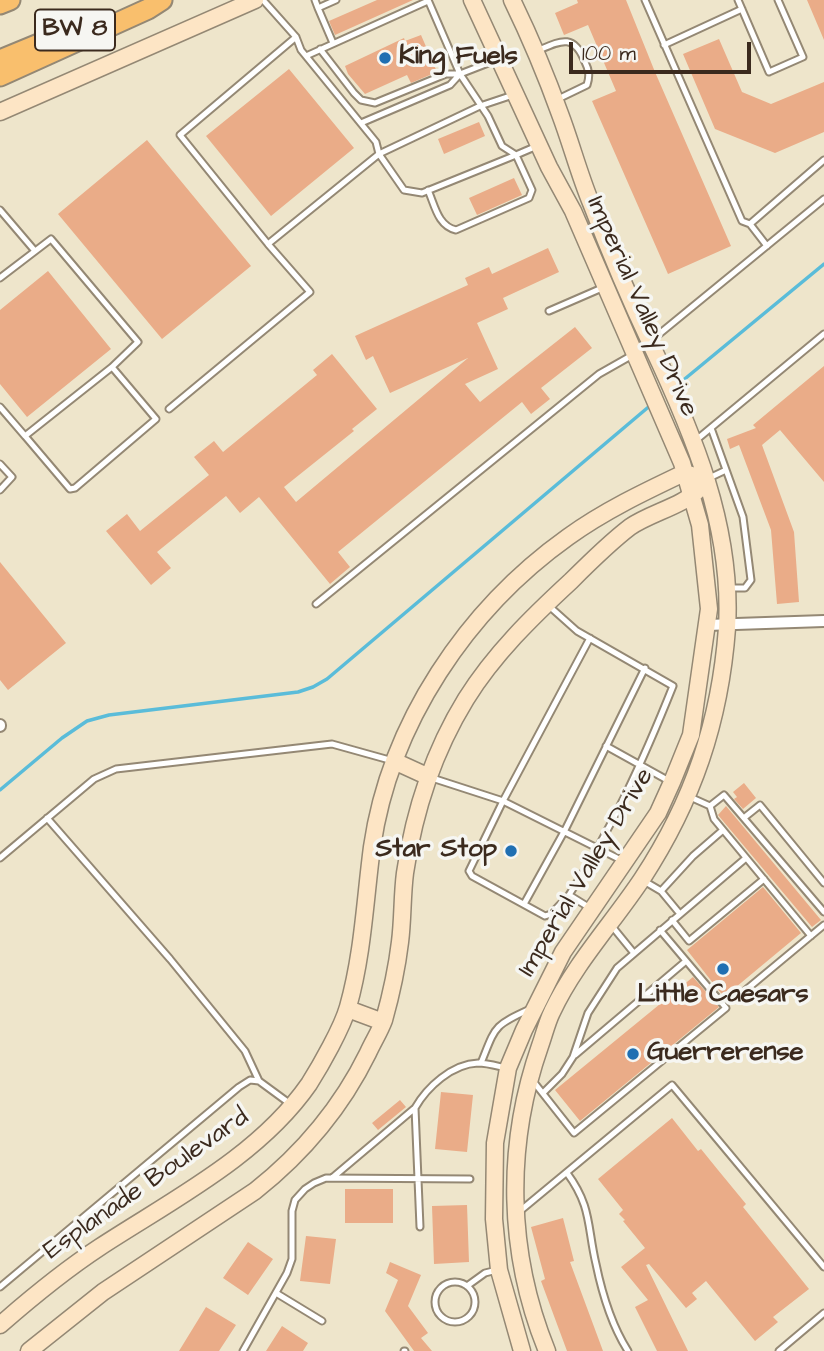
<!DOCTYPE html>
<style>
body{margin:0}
#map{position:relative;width:824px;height:1351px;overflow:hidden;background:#eee5cb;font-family:"Architects Daughter",sans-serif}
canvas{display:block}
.scale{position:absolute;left:569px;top:42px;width:182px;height:32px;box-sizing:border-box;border:4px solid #3b2a1e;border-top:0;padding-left:9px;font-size:21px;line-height:24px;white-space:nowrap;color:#3b2a1e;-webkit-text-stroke:5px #f6f6f2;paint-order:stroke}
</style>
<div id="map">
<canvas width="824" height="1351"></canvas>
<div class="scale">100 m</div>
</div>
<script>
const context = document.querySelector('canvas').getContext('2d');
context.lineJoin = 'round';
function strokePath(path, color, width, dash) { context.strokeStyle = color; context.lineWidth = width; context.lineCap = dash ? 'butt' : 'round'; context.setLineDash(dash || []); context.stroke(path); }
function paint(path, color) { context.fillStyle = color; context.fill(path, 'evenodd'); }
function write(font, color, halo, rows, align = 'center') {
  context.font = font + ' "Architects Daughter",sans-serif'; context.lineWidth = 7; context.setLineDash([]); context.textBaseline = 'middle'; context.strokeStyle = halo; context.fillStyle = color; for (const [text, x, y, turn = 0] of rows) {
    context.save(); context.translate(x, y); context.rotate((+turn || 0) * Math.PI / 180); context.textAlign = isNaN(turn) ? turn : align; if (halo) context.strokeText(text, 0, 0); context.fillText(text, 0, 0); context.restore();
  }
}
strokePath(new Path2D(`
 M675,387L824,264
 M0,790L62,738L87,721L109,715L298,692L313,687L327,679L652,404`), '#5abcd9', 3.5);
paint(new Path2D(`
 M377,0H413L335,35L329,21Z
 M577,0H626L655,72L731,246L668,274L592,101L616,91L588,25L564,35L555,13L578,3Z
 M807,0H824V40Z
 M421,35L437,72L411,83L407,75L365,94L348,74L345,66L404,38L405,41Z
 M719,39L742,92L771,104L824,82V132L775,153L715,129L683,54Z
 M289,69L354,148L271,216L206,136Z
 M479,122L485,136L444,154L438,139Z
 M147,140L251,266L162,339L58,214Z
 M514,178L522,195L477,215L469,198Z
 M548,248L559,272L503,298L508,309L477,323L498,369L465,384L480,402L575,327L592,348L541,388L550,399L531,414L522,402L338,552L350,567L330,584L259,497L240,513L226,496L157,552L171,568L151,585L106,531L127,514L140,531L209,475L194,457L214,441L223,452L317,375L313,370L332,354L377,409L352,429L354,431L284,487L296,502L468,358L390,393L373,356L366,360L355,336L468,285L465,278L489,267L492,274Z
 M48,271L111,349L27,417L0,384V310Z
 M824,366V482L780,430L762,445L794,532L799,602L777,604L771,530L739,445L730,449L727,439L756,428L753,425Z
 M0,562L66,643L8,690L0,680Z
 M744,783L756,798L743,809L734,799L737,797L733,792Z
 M726,806L821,920L812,927L718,815Z
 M763,887L801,933L724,997L687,950Z
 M693,977L719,1007L580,1121L555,1090Z
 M441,1092L473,1095L467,1152L435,1149Z
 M400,1100L406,1107L378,1130L372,1123Z
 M672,1118L698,1151L701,1149L718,1170L746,1204L743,1207L809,1289L773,1317L778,1322L755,1341L706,1281L692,1293L697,1299L686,1308L649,1264L646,1265L688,1351H657L635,1307L648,1300L621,1267L645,1248L623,1221L625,1220L619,1214L623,1210L598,1179Z
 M345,1189H393V1223H345Z
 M467,1205L469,1262L434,1264L432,1206Z
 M563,1218L574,1261L570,1262L603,1351H567L541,1281L545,1279L531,1227Z
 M306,1236L336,1239L330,1284L300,1281Z
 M248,1242L273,1259L248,1295L223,1278Z
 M390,1262L421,1275L408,1306L428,1333L421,1338L432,1351H414L385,1311L398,1280L386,1273Z
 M206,1307L236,1325L219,1351H179Z
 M282,1326L308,1343L303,1351H266Z`), '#eaac88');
const lane = new Path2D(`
 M263,0L296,37L301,50L376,142L379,154L268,244L180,135L296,37
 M315,0L318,8L336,0
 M428,0L460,74L488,116L502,146L516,155L537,146
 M645,0L742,221L750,224L767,246
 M738,0L769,72L803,57L778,0
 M318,8L333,43
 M664,45L742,9
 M320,49L354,93L361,100L375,103L446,74H460
 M539,50C562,40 574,34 585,62C589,70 590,76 587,85L558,99
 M306,56L428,1
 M361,123L450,85L460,74L496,60
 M428,190C435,206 438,226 456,230L529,198L532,190L516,155L422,193L404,190L379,154L480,106L513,95
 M0,210L35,251
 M750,224L824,160
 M0,278L51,239L138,342L112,367L25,436L0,407
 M549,311L602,288
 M169,409L310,292L268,244
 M711,428L743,517L751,580L745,588H729
 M25,436L70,489L75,488L156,419L112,367
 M695,441L824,334
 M0,464L12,477L0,490
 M707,479L726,470
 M316,604L599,374L636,353L824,199
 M549,606L577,631L673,686C643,761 613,827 569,895L590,908
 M606,746L669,781
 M432,778L503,801L621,860
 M690,797L710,806
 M745,817L760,805L824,883
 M47,818L170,959L245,1051L259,1081L289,1103
 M0,858L94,779L116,769L332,744L393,761
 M644,881L661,891L680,914
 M661,891L693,856L723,830
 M569,895L551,914L545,916L472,876L469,871L503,801L590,638
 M524,904L565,830L645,668
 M672,920L689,941L764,879
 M611,925L633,952
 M811,936L714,819L710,806L724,795L824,912
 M735,999L824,925
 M575,1055L686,961
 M481,1063C496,1026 493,1026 530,1009
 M533,1081L574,1133L726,1008L660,930
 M543,1093L562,1074L573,1057L588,1013L617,968L746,858
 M415,1108L420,1227
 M567,1173C592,1207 587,1226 596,1264C602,1293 612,1326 628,1351
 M332,1178L415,1108C427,1087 452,1064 478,1063C487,1063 497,1066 506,1068
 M520,1211L672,1085L824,1267
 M435 1302a20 20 0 1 1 40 0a20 20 0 1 1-40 0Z
 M467,1286L485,1273L497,1270
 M0,1287L239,1087L250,1080L259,1081
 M276,1293L322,1321
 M243,1351L287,1273L292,1259V1211L295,1200L305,1189L314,1183L326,1178L470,1179
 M404,1351H405
 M779,1351L824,1313`);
const street = new Path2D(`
 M707,625L824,621
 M0,725V726`);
const secondary = new Path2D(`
 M472,0L549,167L573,211L682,463L700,525L709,609L691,735L672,782L658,813L563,952L524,1030L508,1068L495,1143L494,1219L499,1270L522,1351
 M512,0C530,37 546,75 560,114C571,143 579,174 591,203C609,250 629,298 651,344C693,433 733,527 727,628C720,722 693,801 642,879C612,924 575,963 552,1012C547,1022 544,1035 540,1046C505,1146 507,1253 547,1351
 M0,112L255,0
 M394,761L429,777
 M348,1009L383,1022
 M0,1325C32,1297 65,1270 100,1247C172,1200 259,1156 309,1084C321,1065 342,1028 348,1007C363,954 365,900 372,847C390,723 467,609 568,537C604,511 644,492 684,473L695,476
 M29,1351L103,1292L255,1191C303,1153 341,1108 368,1053C373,1042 380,1031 384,1020C391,995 397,967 400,942C403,919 402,896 405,873C414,812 434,751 466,699C494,654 532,617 571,581C590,562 609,543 630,527C650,513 683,506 699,489`);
const highway = new Path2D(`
 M0,4L10,0
 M0,60L51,39
 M0,76L148,9L162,0`);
strokePath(lane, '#948874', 9);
strokePath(street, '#948874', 14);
strokePath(secondary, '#948874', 19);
strokePath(highway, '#948874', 23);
strokePath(lane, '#fff', 5);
strokePath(street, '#fff', 10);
strokePath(secondary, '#fde5c5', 16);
strokePath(highway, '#f9bf6d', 19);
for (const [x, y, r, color] of [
 [385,58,7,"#1f6fb2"],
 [511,851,7,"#1f6fb2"],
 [723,969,7,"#1f6fb2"],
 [633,1054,7,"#1f6fb2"]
]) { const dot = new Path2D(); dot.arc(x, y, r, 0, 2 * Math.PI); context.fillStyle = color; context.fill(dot); strokePath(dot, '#f6f6f2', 2.5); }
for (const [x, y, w] of [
 [75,30,80]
]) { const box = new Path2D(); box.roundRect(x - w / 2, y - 20.5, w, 41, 5); context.fillStyle = '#f6f6f2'; context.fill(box); strokePath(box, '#3b2a1e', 2); }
write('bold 24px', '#3b2a1e', null, [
 ["BW 8",75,30]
]);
write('bold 26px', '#3b2a1e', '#f6f6f2', [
 ["King Fuels",399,58],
 ["Star Stop",497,851,"right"],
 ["Little Caesars",723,996,"center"],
 ["Guerrerense",647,1054]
], 'left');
write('26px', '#3b2a1e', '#f6f6f2', [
 ["Imperial Valley Drive",641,307,66],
 ["Imperial Valley Drive",587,873,-59],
 ["Esplanade Boulevard",147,1185,-35]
]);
</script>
